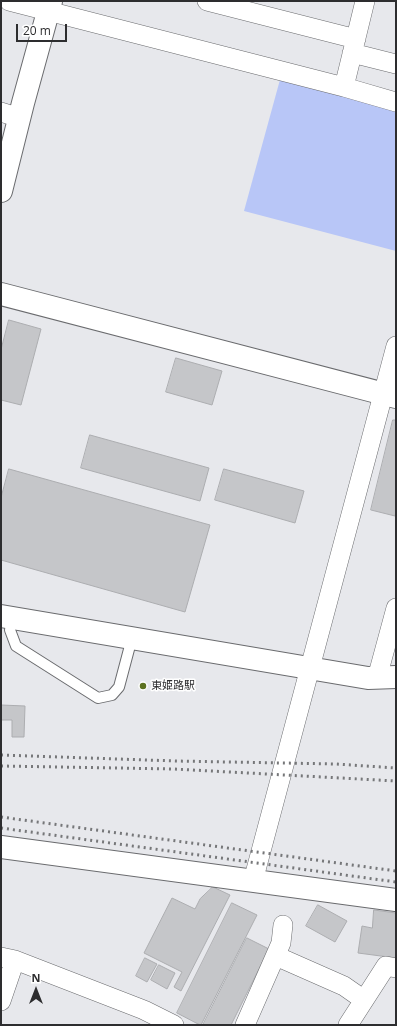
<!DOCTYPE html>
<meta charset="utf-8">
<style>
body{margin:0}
#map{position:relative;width:397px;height:1026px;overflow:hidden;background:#e7e8ec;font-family:"Open Sans",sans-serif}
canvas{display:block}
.frame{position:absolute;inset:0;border:2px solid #2d2d2f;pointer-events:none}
.north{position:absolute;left:16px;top:970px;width:40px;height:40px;-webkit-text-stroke:3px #fff;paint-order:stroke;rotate:0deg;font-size:11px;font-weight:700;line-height:16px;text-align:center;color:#2d2d2f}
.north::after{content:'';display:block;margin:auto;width:14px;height:18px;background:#2d2d2f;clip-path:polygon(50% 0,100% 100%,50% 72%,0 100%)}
.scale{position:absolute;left:16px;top:24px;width:51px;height:18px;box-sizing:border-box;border:2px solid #2d2d2f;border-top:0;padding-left:5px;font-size:12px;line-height:14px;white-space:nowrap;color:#2d2d2f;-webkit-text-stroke:3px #fff;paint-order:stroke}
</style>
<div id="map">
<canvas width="397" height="1026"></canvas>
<div class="frame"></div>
<div class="north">N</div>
<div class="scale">20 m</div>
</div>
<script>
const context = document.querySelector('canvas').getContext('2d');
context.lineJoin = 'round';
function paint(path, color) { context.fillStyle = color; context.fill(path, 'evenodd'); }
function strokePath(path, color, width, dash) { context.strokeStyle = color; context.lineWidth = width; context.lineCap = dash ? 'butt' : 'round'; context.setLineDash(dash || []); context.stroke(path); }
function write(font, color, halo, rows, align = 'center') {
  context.font = font + ' "Open Sans","Noto Sans JP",sans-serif'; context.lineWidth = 3; context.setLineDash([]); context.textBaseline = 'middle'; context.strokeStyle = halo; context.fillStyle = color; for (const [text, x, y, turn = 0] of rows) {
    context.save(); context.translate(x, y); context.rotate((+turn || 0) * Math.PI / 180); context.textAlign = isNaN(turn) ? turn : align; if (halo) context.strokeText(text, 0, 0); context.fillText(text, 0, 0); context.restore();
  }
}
paint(new Path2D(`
 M281,76L396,108V251L244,211Z`), '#b8c6f7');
const building = new Path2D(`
 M9,320L41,329L21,405L1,400V350Z
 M176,358L222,371L212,405L166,392Z
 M393,420H396V511L395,516L371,510Z
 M90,435L209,468L200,501L81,468Z
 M9,469L210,525L185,612L1,560V498Z
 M224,469L304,491L295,523L215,500Z
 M1,705L25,706L24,737H12V720H1Z
 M213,887L230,895L181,991L174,987L182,972L144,953L172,898L195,909L200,899Z
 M232,903L257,915L201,1025H200L177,1013Z
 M318,905L347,921L335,942L306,926Z
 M374,910L396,913V958L358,953L362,926L372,928Z
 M247,938L269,949L231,1025H203Z
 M145,958L157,964L147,982L136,976Z
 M159,965L175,973L167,989L151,980Z`);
paint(building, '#c5c6c9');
strokePath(building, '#acadb0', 1);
const service = new Path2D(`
 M12,617L10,630L16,646L98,698L112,695L119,687L132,638`);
const minor = new Path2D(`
 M9,1L344,87L396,102
 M207,1L356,39
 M352,53L396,64
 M344,87L365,1
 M1,112L20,118
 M377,678L396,608
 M253,881L396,346
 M276,956L344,986L364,1000
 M1,957L15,960L144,1010L174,1025
 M1,1001L15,960
 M245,1025L281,943L283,925
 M348,1025L386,966L396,968`);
const tertiary = new Path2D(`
 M1,191L23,103L51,1
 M1,294L396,397
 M1,616L368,678L396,677
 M1,847L396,900`);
strokePath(service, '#6a6b6e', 12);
strokePath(minor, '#6a6b6e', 20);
strokePath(tertiary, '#6a6b6e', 24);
strokePath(service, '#fff', 10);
strokePath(minor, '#fff', 19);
strokePath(tertiary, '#fff', 22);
strokePath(new Path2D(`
 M1,755L176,761L336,764L396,768
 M1,766L174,769L396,781
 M1,817L396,871
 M1,828L396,882`), '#767779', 3, [2, 4]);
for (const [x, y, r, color] of [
 [143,686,4,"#5c7120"]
]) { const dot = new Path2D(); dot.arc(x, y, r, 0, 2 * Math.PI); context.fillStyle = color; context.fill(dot); strokePath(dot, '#fff', 1.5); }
write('11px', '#2d2d2f', '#fff', [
 ["東姫路駅",151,686]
], 'left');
</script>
